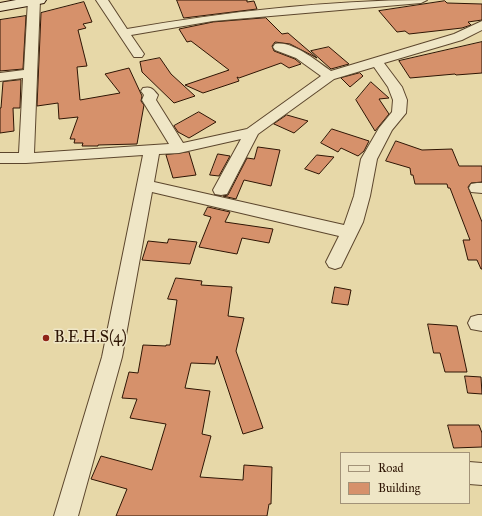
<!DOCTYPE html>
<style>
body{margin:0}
#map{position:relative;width:482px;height:516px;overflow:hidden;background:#e7d8a8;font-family:"IM FELL Great Primer",serif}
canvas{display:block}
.legend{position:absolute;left:340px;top:452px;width:130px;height:52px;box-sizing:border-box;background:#efe6c6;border:1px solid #a29278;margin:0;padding:5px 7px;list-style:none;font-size:12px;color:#2e1504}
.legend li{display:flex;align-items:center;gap:8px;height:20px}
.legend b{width:20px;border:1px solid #a29278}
</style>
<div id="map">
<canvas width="482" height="516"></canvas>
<ul class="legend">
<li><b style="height:5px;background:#efe6c6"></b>Road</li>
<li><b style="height:11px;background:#d6916b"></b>Building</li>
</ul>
</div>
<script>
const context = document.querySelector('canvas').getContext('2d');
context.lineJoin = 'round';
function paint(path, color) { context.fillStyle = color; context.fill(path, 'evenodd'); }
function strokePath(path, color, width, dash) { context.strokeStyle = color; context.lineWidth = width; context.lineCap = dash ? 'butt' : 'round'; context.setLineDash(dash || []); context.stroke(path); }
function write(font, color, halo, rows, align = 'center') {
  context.font = font + ' "IM FELL Great Primer",serif'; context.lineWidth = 3; context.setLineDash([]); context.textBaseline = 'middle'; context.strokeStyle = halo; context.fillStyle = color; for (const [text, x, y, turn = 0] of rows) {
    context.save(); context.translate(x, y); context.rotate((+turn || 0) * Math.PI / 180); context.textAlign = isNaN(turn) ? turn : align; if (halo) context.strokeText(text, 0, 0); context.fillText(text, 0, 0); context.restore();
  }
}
const building = new Path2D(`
 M177,0H247V2L254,1L257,9L184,18Z
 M445,1L447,3L482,4V20L468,22L471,25L462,28L409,34L405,31L397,32L379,11Z
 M84,2L92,22L83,24L86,28L78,30L87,66L77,67L80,100L120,93L105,74L129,68L142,96L141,101L144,105L137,144L98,145V146H82L83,143H74L75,139H70L78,117L59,119L58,103L37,106L41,13Z
 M26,16L23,69L0,71V20Z
 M266,18L282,34L288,33L317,58L290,44L275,42L272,46L274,51L295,59L301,64L289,68L281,63L239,78L237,77L239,81L203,93L185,85L229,70L191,41L187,42L179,29L213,22Z
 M482,42V73L456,75L455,74L410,78L399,61Z
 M329,47L349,64L331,69L311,51Z
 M160,58L171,74L195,96L174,103L142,72L140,62Z
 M360,73L363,76L350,87L341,78Z
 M21,80L20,108H13L14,131L0,133V108H1L3,82Z
 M371,82L389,98L379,99L389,114L375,131L356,100Z
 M199,112L216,122L189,138L178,132L174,126Z
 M287,115L308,121L294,133L274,124Z
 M332,129L369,141L364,151L358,156L341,148L338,152L321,143Z
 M396,141L422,150L452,149L459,166H482V182L471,183L468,187L482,222V269H481L477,260H468L463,240H470L450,188H448L447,184H415L413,175H411L410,168L386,161Z
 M258,147L280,150L271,186L244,180L236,199L223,196L228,195L247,158L254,159Z
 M189,152L196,175L173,178L166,155Z
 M218,154L230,156L219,176L210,175Z
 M317,155L334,157L319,174L305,169Z
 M208,207L230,212L225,222L273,229L269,243L242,238L237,254L199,247L211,217L204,215Z
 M169,239L197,242L190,264L142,260L148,241L167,243Z
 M176,278L202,281L201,285L232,287L228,316L244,318L236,351L263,428L243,434L217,356L215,364L191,363L185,388L210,391L202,434L211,436L200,477L243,480L244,465L272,467L271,504H269L267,516H116L127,489L91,479L101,456L152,470L166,424L130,418L137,399L122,398L129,372L138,373L143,345L166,346V345H170L177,300L168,299Z
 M335,287L351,290L348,305L332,303Z
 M428,324L457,326L467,372H445L440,353H434Z
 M465,376L481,377L482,394L468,393Z
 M448,425H479L482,433V447L454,448Z`);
paint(building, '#d6916b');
strokePath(building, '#2e1504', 1);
const street = new Path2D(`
 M28,0H40L34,153L169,144L142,100L144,95L141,91L143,88C151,86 153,89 158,95L156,100L183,143L247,129L321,76L296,58L275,50L273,47L275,44C292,40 318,62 331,71L454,34L482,21V30L462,40L384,63L402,87L407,100L406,113L392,130L377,159L370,196L363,222L341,267L335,269L329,267L326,262L339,236L152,192L122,357L78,516H54L102,357L143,155L26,163H0V153H19L23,78L0,81V73L24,70ZM374,67L388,87L393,100L392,112L379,128L361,159L354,196L344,225L154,182L159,154L179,153L241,139L213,190L215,194L221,195L227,194L258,134L334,79Z
 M96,0H108L127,29C226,12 326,0 427,0L421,3L213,21L131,35L144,54L142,57H134Z
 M477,183H482V193L471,192L469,188L471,184Z
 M478,315H482V331L471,329L468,323L471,317Z
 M469,462L482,463V485L469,484Z`);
const secondary = new Path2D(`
 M16,0H46L44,3L39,4L0,11V3Z`);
strokePath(street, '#5c462d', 2);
strokePath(secondary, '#2e1504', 2);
paint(street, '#efe6c6');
paint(secondary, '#efe6c6');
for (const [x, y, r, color] of [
 [46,338,4,"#8f2418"]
]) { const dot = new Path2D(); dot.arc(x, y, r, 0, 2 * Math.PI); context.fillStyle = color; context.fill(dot); strokePath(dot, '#efe6c6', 1.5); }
write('16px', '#2e1504', '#efe6c6', [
 ["B.E.H.S(4)",54,338]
], 'left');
</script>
